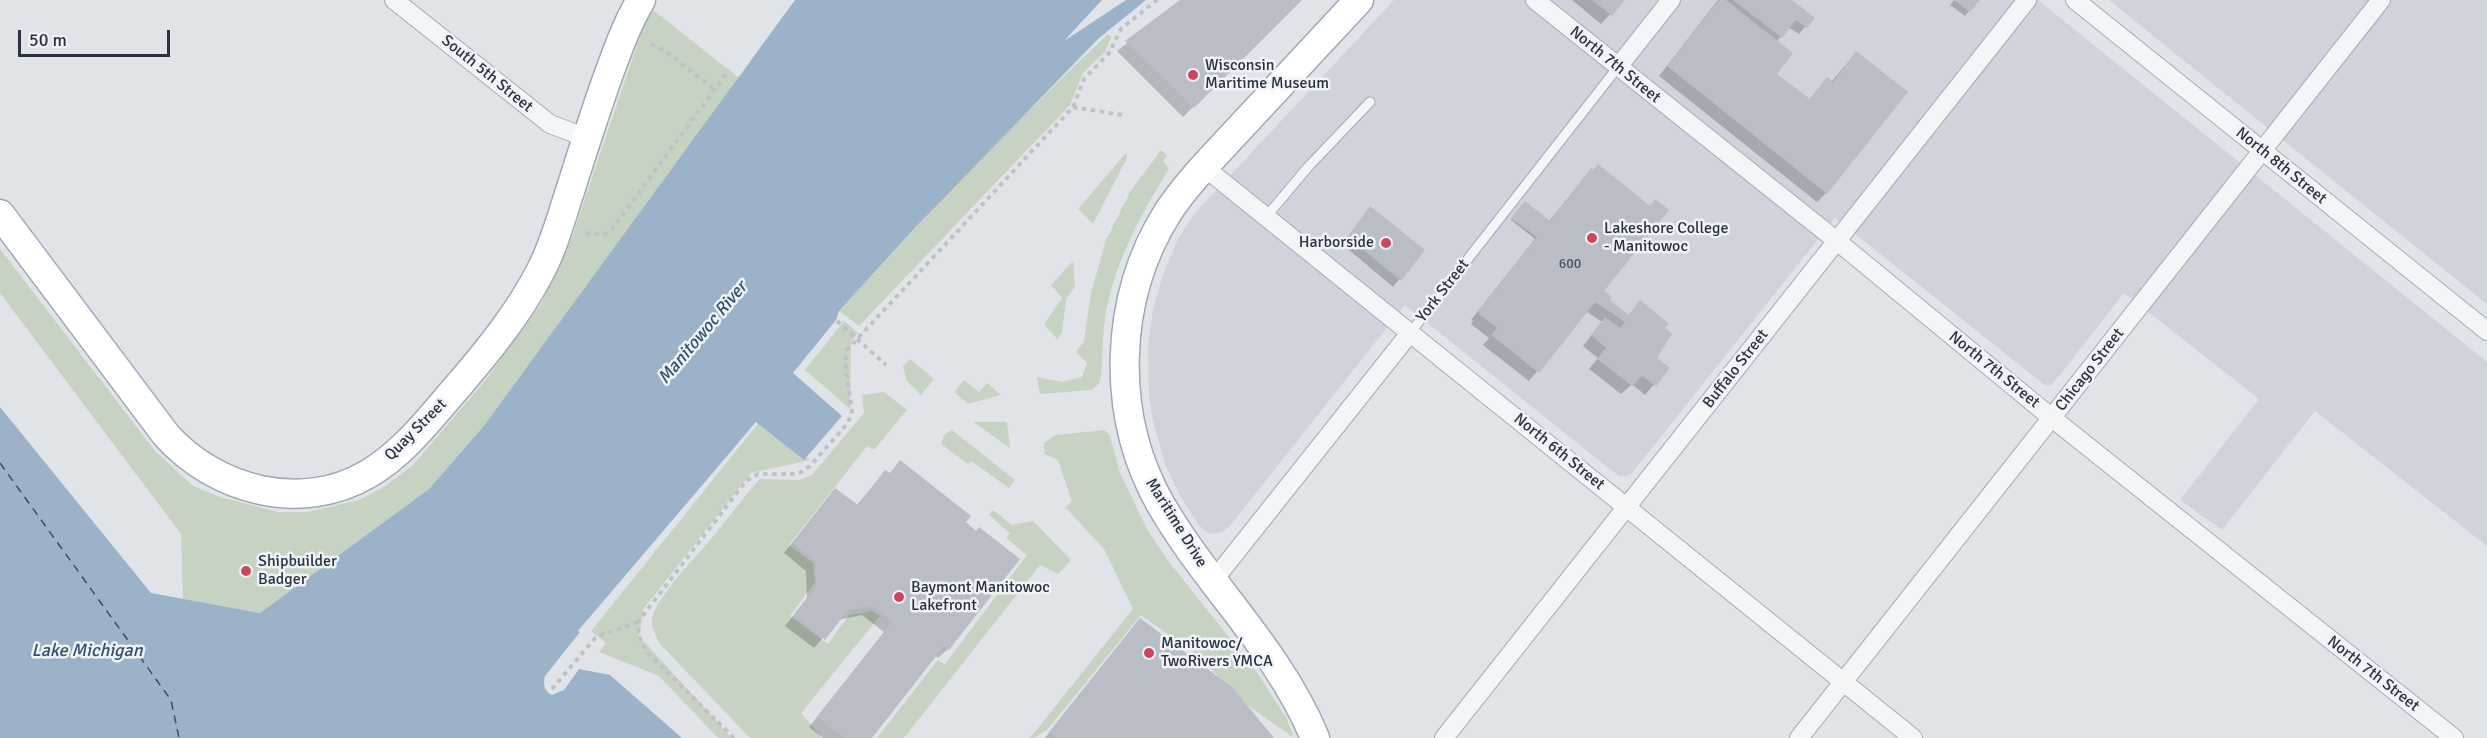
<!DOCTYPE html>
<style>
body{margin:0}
#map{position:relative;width:2487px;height:738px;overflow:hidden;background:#e0e4e9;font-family:Signika,sans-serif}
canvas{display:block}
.scale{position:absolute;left:18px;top:30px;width:152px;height:27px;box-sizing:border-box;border:3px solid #293241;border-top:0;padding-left:8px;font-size:18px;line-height:21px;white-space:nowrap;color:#293241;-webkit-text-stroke:4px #f0f3f7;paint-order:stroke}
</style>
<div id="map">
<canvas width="2487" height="738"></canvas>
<div class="scale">50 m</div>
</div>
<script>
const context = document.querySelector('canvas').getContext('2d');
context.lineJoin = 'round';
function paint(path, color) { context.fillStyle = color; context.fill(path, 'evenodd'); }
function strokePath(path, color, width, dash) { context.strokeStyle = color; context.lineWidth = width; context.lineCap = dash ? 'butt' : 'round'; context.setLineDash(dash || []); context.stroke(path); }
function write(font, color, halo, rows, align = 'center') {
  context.font = font + ' Signika,sans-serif'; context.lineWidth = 5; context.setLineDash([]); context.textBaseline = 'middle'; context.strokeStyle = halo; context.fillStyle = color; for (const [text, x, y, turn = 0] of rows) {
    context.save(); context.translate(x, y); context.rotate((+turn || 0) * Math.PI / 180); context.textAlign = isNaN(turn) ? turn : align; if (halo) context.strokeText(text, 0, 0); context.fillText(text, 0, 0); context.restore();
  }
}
paint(new Path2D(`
 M1394,0H2038L2487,362V546L2315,411L2222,530L2180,500L2259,399L2124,293L2064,370L2051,385L2046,386L1835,218L1632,473L1627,476H1619L1611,470L1405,305L1229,527L1223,532L1213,534L1206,532L1198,524L1179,494L1165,464L1153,421L1149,396L1148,346L1153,309L1163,275L1178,239L1195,213Z
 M2109,0H2487V304L2157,39Z`), '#cfd3db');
paint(new Path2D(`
 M652,9L739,78L483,427L429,489L260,613L183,599L181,534L0,293V249L155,451L193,486L220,497L278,512H308L359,500L384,487L413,465L484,382L541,304L571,240L641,33Z
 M1107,35L1112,36L1105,52L1083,73L1070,105L859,326L839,311C925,216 1013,123 1107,35Z
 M1161,150L1167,155L1163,161L1169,169C1139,217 1111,269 1104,326C1102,343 1103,360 1101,377L1099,384L1091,390L1040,394L1037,377L1062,382L1082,377L1087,363L1076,352L1084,341L1091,293L1106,240L1130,192Z
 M1126,153L1127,158L1093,224L1078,209Z
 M1073,261L1075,287L1066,299L1062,333L1057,339L1044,324L1062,298L1051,285Z
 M844,321L858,333L851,341L850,409L805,370Z
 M910,359L934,379L921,395L907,381L903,366Z
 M964,380L979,392L987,383L1001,395L968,404L954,392Z
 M884,392L907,410L874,450L867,446L789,545L813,563L815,582L790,616L828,644L849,615L872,611L880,616L801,713L822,738H750L661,645C656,636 649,625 653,615C662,590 699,554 716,533C731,515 744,496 760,479L799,480L812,475L864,413L862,395Z
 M761,420L810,460L751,473L644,608L639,636L732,738H718L659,676L599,652L606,643L591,631Z
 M973,422H1007L1010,448Z
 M952,430L1015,480L1009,488L971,461L968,464L941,444L944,435Z
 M1105,430L1110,436L1120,473L1147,529L1166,558L1256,671L1287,719L1294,738L1246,704L1196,654L1141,615L1047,730L1034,738H1030L1133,609L1104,549L1065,507L1072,502L1058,460L1044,454V443L1055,435Z
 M993,510L1012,525L1033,521L1071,560L1058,574L1040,565L904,738H877L938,660L945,664L1027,555L1006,538L1010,533L989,515Z`), '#c6d3c2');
paint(new Path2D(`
 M795,0H1102L1064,41L1126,0H1146L1098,39L912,231L839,311L836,320L793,373L842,416L804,460L756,422L578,631L580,632L545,676C543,685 544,691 552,695L564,690L579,669L610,675L682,738H0V407L151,593L260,613L429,489L483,427Z`), '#9cb2c9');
paint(new Path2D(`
 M1182,0H1300L1183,117L1117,51Z
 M1572,0H1623L1601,24Z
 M1718,0H1790L1813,18L1799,34L1788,27L1776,42L1775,74L1809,100L1818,89L1831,82L1856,53L1826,193L1817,202L1659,76Z
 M1954,0H1978L1965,16L1950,5Z
 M1591,170L1602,291L1608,300L1628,316L1640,302L1663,329L1655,358L1668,368L1645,395L1632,384L1621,394L1589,369L1598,358L1583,346L1602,322L1586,311L1529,381L1483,345L1489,338L1471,324L1473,321L1471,320L1535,239L1511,220L1523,205L1549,221Z
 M1370,208L1423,250L1393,287L1342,244Z
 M900,462L964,522L948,649L938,658L935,655L871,738H823L809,727L884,632L862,615L838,620L814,648L785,626L807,598L806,571L784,553L835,490L856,506L885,472L889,474Z
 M1131,630L1272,738H1045Z`), '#0003');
strokePath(new Path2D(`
 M0,463L171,700L179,738`), '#335074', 1.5, [8, 6]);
paint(new Path2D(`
 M1180,0H1302L1194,108L1125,41Z
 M1592,0H1625L1612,16Z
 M1719,0H1726L1793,53L1777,74L1810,99L1827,77L1833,82L1856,51L1908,92L1827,194L1667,66Z
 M1733,0H1792L1815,18L1807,28L1796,20L1782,38Z
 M1954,0H1980L1970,12Z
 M1598,164L1650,206L1655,199L1669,210L1604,291L1612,297L1610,300L1629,315L1640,300L1669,324L1665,328L1672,334L1657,358L1670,368L1656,386L1642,376L1632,386L1597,359L1606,348L1591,335L1605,317L1620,328L1625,322L1595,302L1539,373L1491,335L1497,328L1479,314V310L1537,237L1511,218L1525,201L1550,221L1591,168L1593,170Z
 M1370,206L1425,250L1401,281L1348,237Z
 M900,460L971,516L966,522L976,531L979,527L1020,559L949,650L944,646L872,738H845L817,717L892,622L872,606L847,611L825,640L793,616L816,587L815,561L792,543L835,488L858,505L885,470L890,473Z
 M1140,618L1233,688L1274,738H1056L1049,732Z`), '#b8bdc6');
const lane = new Path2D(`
 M1266,217L1308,167L1370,102
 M1410,333L1618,67`);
const street = new Path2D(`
 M394,0L550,124L587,138
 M1535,0L1837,241L2052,418L2454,738
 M2075,0L2487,331
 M1618,67L1671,0
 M1204,167L1913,738
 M1213,581L1410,333
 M1444,738L2027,0
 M1799,738L2381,0`);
const primary = new Path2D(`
 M0,214L166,435C216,491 302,513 368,474C404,453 431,417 458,386C488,351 519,313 540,272C554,246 561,218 570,191C582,153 594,116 607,79C617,52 626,25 641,0
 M1315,738C1279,650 1208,586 1161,505C1110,416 1113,299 1168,212C1188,182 1214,156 1239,129C1279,86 1319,43 1359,0`);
strokePath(lane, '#a5abb3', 11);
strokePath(street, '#a5abb3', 20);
strokePath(primary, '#a0a8b5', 31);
strokePath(new Path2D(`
 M651,44L664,50L715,90
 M1073,107L1122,115
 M586,233L603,235L611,231L729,70
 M837,321L886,365
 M552,689L596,637L638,622
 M734,738L646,651L639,636L638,622L746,481L758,474H798L810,466L848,423L852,411L845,362L847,350L1073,107L1084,79L1109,53L1121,29L1157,0`), '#bec2c8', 4, [4.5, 4.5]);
strokePath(lane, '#f3f5f7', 9);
strokePath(street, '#f3f5f7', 18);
strokePath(primary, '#fff', 28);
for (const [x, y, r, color] of [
 [1193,75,6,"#cd465a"],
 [1592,238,6,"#cd465a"],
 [1386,243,6,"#cd465a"],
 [246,571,6,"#cd465a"],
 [899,597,6,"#cd465a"],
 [1149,653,6,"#cd465a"]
]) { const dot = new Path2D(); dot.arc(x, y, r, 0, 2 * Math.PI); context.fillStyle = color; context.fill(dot); strokePath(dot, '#f0f3f7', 2); }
write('14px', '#4d5562', null, [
 ["600",1570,264]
]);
write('16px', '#293241', '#f0f3f7', [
 ["North 7th Street",1615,65,39],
 ["South 5th Street",487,74,39],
 ["North 8th Street",2281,166,39],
 ["York Street",1443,291,-52],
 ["Buffalo Street",1736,369,-52],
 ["North 7th Street",1994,370,39],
 ["Chicago Street",2090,370,-52],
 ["Quay Street",416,430,-45],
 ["North 6th Street",1559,452,39],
 ["Maritime Drive",1176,523,58],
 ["North 7th Street",2373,674,38]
]);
write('16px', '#293241', '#f0f3f7', [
 ["Wisconsin",1205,66],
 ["Maritime Museum",1205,84],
 ["Lakeshore College",1604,229],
 ["- Manitowoc",1604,247],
 ["Harborside",1374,243,"right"],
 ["Shipbuilder",258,562],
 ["Badger",258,580],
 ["Baymont Manitowoc",911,588],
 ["Lakefront",911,606],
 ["Manitowoc/",1161,644],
 ["TwoRivers YMCA",1161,662]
], 'left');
write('italic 18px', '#335074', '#f0f3f7', [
 ["Manitowoc River",703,333,-50],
 ["Lake Michigan",87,651]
]);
</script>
